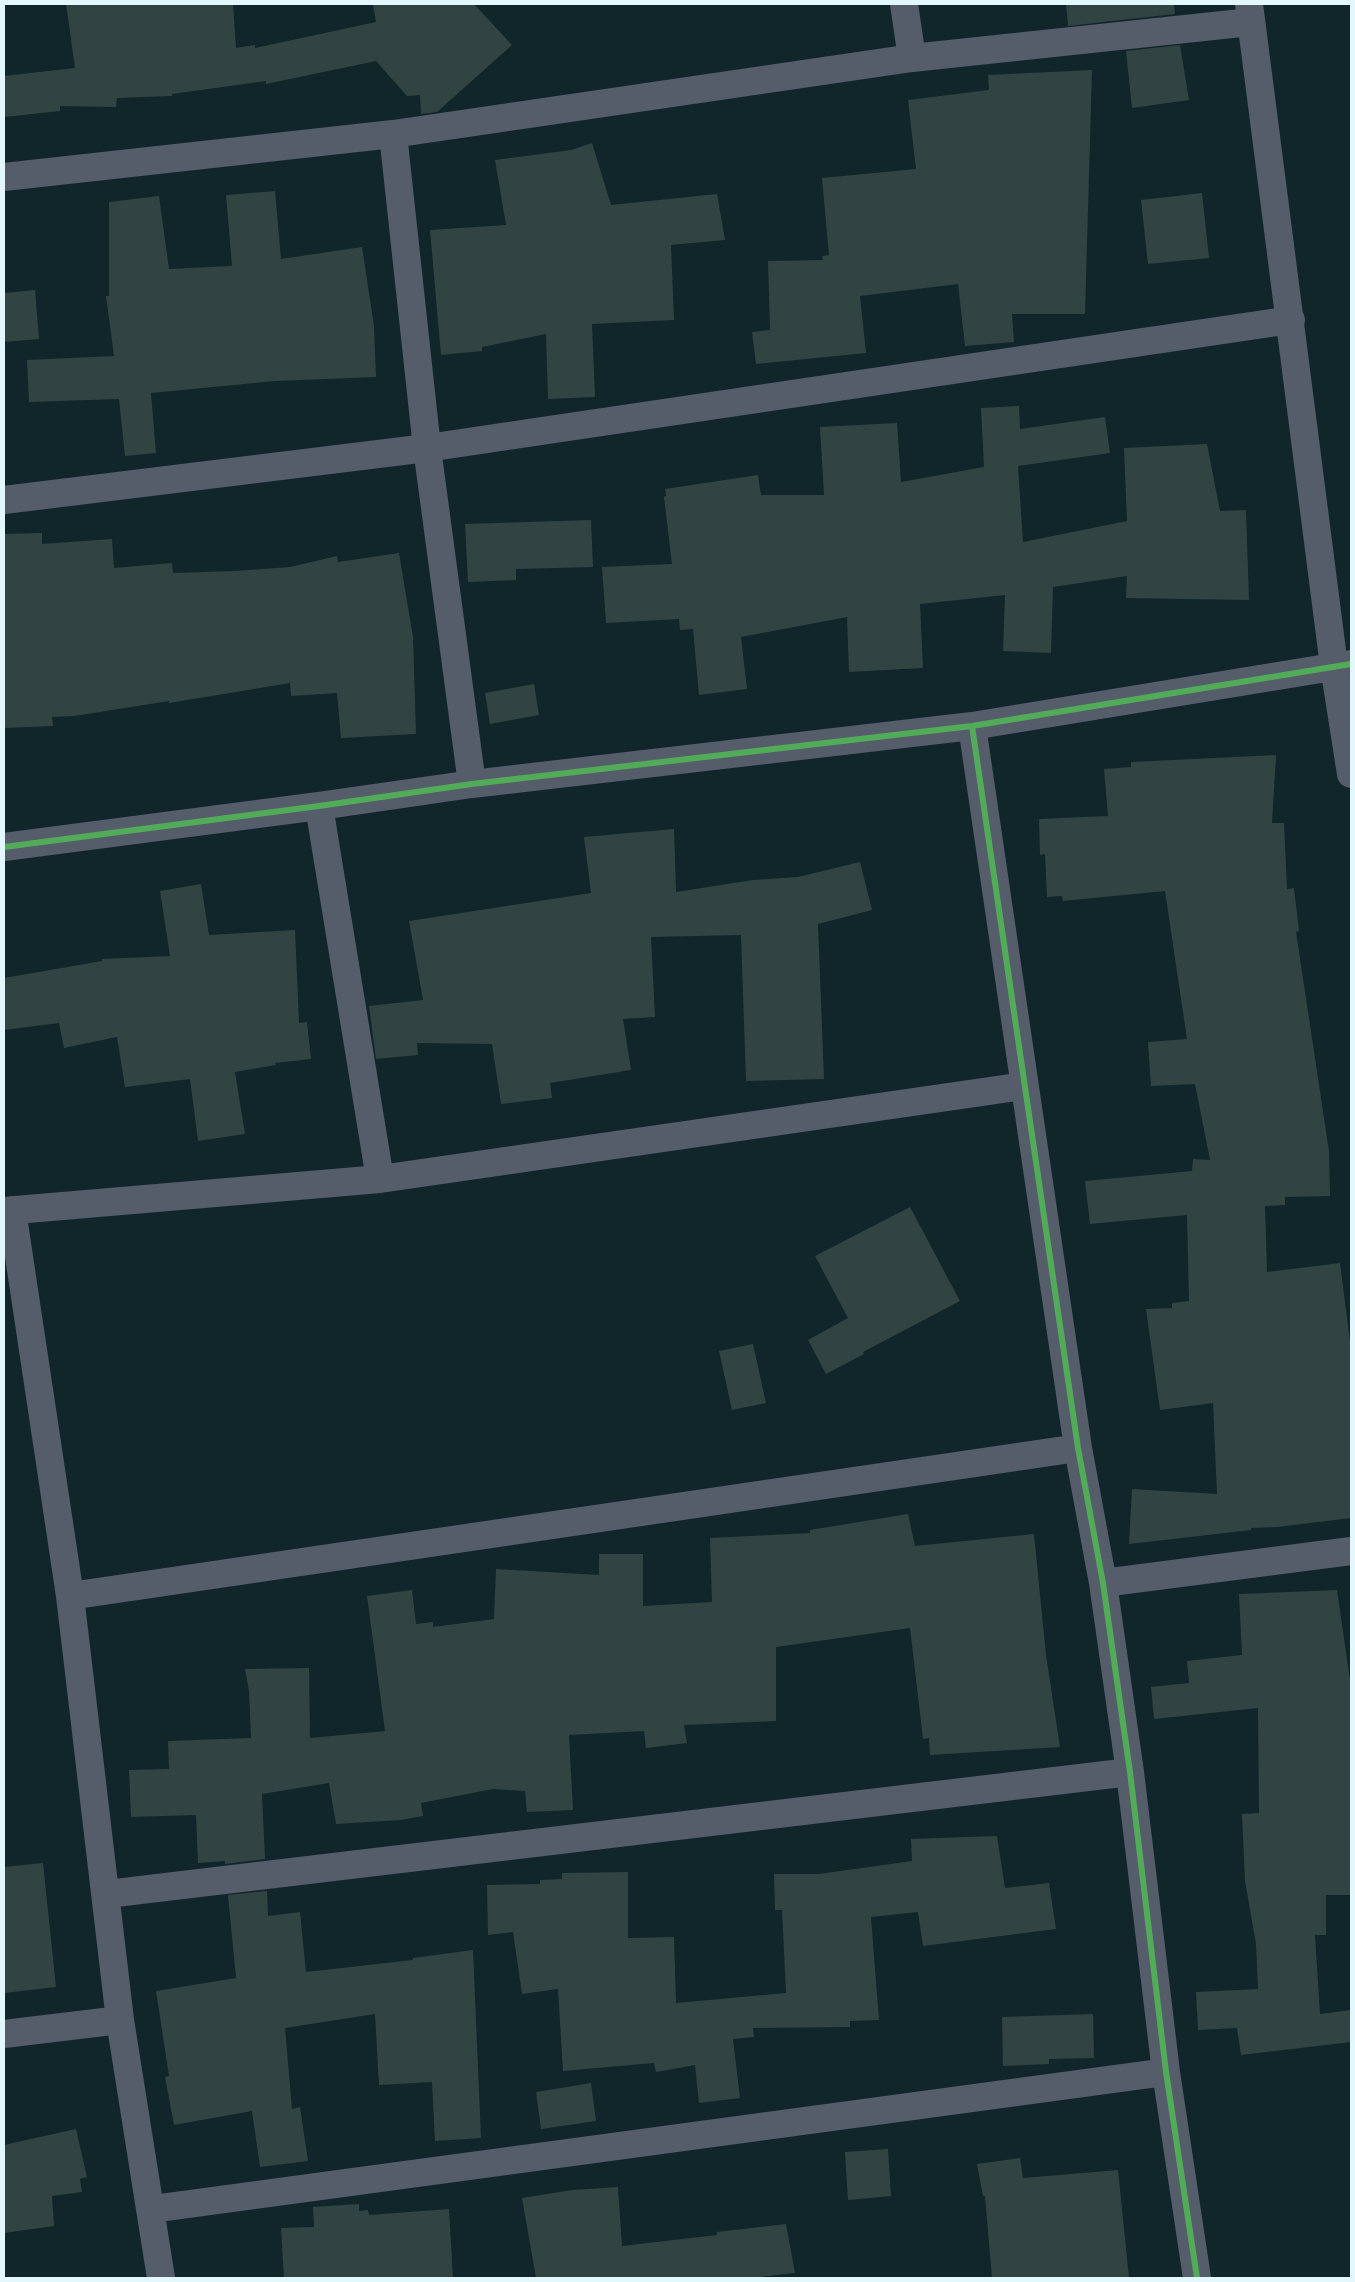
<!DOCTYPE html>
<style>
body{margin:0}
#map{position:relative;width:1355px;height:2282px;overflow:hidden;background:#10262b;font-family:"Public Sans",sans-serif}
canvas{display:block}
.frame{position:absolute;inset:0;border:5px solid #e3f8fd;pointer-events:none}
</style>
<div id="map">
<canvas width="1355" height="2282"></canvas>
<div class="frame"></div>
</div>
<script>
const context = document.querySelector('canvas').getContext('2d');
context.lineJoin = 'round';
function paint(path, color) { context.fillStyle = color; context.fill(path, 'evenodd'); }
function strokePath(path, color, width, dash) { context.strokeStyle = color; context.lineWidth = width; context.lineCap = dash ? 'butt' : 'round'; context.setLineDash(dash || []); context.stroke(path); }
paint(new Path2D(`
 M66,4H233L236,48L255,45V48L376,22L373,4H474L512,45L437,112L421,114L420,95L407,96L376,61L266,84V81L172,94V96L117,98L116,107L60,106V111L4,117V76L75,68Z
 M1066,4H1174L1175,14L1068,26Z
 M1180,45L1189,100L1132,108L1126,51Z
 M1092,70L1085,314H1012L1014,342L965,346L958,284L860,296L866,353L756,364L752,332L770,330L768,261L823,260L822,256L829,255L822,178L916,169L908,100L989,90L988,75Z
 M592,143L611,205L717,194L725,240L671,245L674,320L592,324L595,397L548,399L546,334L482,347V351L441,355L430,230L506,225L495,160L571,150Z
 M275,191L281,259L362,247L374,326L376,377L275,381L151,393L156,453L125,456L119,399L29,402L27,360L114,356L106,296H109V202L159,196L169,269L232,266L226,195Z
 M1202,193L1209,258L1148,264L1141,200Z
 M35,290L39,339L4,342V293Z
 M1019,406L1020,429L1105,417L1110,453L1018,466L1023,542L1127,521L1124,448L1207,444L1220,511L1246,510L1249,600L1126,598L1127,576L1053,587L1051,653L1003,651L1005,595L920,604L923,668L849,672L847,617L741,637L747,689L699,695L693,629L680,630L679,619L606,623L602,567L672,564L664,497L666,496L665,489L758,475L761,495H824L820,427L897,423L901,482L984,467L981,408Z
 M591,520L593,567L516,569V580L468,582L465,524Z
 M42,533V544L112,539L114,568L172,563L173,573L235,571L290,567L337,556L338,562L399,553L413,637L416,734L341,738L337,693L291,696L290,683L169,703V701L74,716L52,717L53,726L4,728V534Z
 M534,684L539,715L490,724L485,693Z
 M1276,755L1272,823H1284L1287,889L1294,888L1299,931L1296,932L1329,1151L1330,1196L1285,1197V1205L1265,1206L1267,1272L1340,1263L1351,1349V1518L1277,1527L1251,1528V1530L1129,1544L1132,1489L1217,1494L1213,1403L1160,1410L1146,1309L1172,1308V1303L1189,1301L1187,1215L1090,1224L1085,1181L1192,1171L1193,1159L1210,1160L1195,1084L1151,1086L1148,1042L1187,1039L1165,891L1063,901L1062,896L1047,897L1045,854L1040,855L1039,819L1108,816L1104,769L1131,767V762Z
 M674,829L676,892L753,880L798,877L860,862L872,910L818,924L824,1079L746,1081L741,935L651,937L655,1017L623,1019L631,1070L550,1083L552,1098L501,1104L492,1044L417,1043L418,1055L376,1059L369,1006L423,1000L409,921L591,893L584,837Z
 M201,884L209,935L295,930L299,1023L307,1022L311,1059L275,1063L276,1065L235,1072L245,1134L198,1141L190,1079L125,1087L117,1037L64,1048L59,1023L4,1030V978L102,961V959L170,956L160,891Z
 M910,1207L960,1301L863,1352L864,1354L826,1374L808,1340L848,1318L815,1256Z
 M753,1344L766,1403L732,1410L719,1351Z
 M908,1514L915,1546L1034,1534L1046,1655L1060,1747L930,1755L929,1738L923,1739L910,1628L776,1647V1721L684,1725L687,1743L646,1748L644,1731L569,1735L573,1810L527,1812L525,1791L493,1789L421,1803L423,1816L401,1820L336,1824L329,1783L262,1794L265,1859L225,1864V1861L198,1863L196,1815L131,1817L129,1770L169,1769L168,1741L251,1738L249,1691L245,1669L309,1668L310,1738L385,1731L367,1596L412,1590L416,1624L433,1622V1627L494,1619L496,1569L599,1575V1554H643V1606L712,1602L710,1538L810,1533V1530Z
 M1337,1590L1351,1687V1895H1326V1935H1315L1320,2014L1351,2010V2042L1241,2055L1237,2028L1198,2030L1196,1992L1258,1989L1256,1944L1245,1881L1242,1814L1259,1813L1258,1708L1154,1719L1151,1687L1189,1683L1187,1661L1242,1655L1239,1594Z
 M997,1836L1005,1888L1049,1883L1056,1929L923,1946L918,1912L871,1917L879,2020L850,2021V2027L753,2028L754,2037L733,2039L740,2098L699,2103L695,2065L656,2072L654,2063L563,2071L558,1989L522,1994L513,1932L488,1935L487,1885L540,1884V1880L562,1879V1873L628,1872V1938L674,1937L676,2003L786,1993L782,1910H775L774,1874H819L912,1861L911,1839Z
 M43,1863L56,1987L4,1993V1867Z
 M267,1891L268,1916L300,1912L306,1972L413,1960V1958L473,1950L481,2138L435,2141L432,2082L379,2085L375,2014L285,2028L292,2109L300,2107L308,2161L260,2167L252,2111L174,2125L165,2077L169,2076L156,1991L236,1978L228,1895Z
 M1093,2014L1094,2058L1049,2059V2064L1003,2066L1002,2017Z
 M591,2083L596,2121L541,2129L536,2092Z
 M76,2129L87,2177L80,2179L82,2192L52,2196L54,2226L4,2233V2145Z
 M888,2149L891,2196L848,2200L845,2152Z
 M1020,2158L1023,2178L1118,2170L1129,2278H992L985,2196H983L977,2164Z
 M618,2187L622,2246L717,2235V2232L786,2224L795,2273L751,2278H536L522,2198L572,2190Z
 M359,2204V2211L368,2210L369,2215L449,2209L453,2278H284L281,2228L314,2227L313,2207Z`), '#314442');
strokePath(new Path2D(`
 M904,4L912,58
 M1249,4L1334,666L1351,774
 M393,134L427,448L472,784
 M4,177L393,134L912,58L1251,22
 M4,500L427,448L1291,320
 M972,726L1078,1448L1103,1583L1130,1772L1166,2072L1197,2278
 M319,806L380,1179
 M4,847L319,806L472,784L972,726L1351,664
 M12,1210L70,1596L120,2020L161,2278
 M4,1211L380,1179L1024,1086
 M1103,1583L1351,1551
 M70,1596L1078,1448
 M107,1894L1130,1772
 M4,2034L120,2020
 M152,2209L1166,2072`), '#545d69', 28);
strokePath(new Path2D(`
 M972,726L1078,1448L1103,1583L1130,1772L1166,2072L1197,2278
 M4,847L319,806L472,784L972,726L1351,664`), '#51ab58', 6);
</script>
